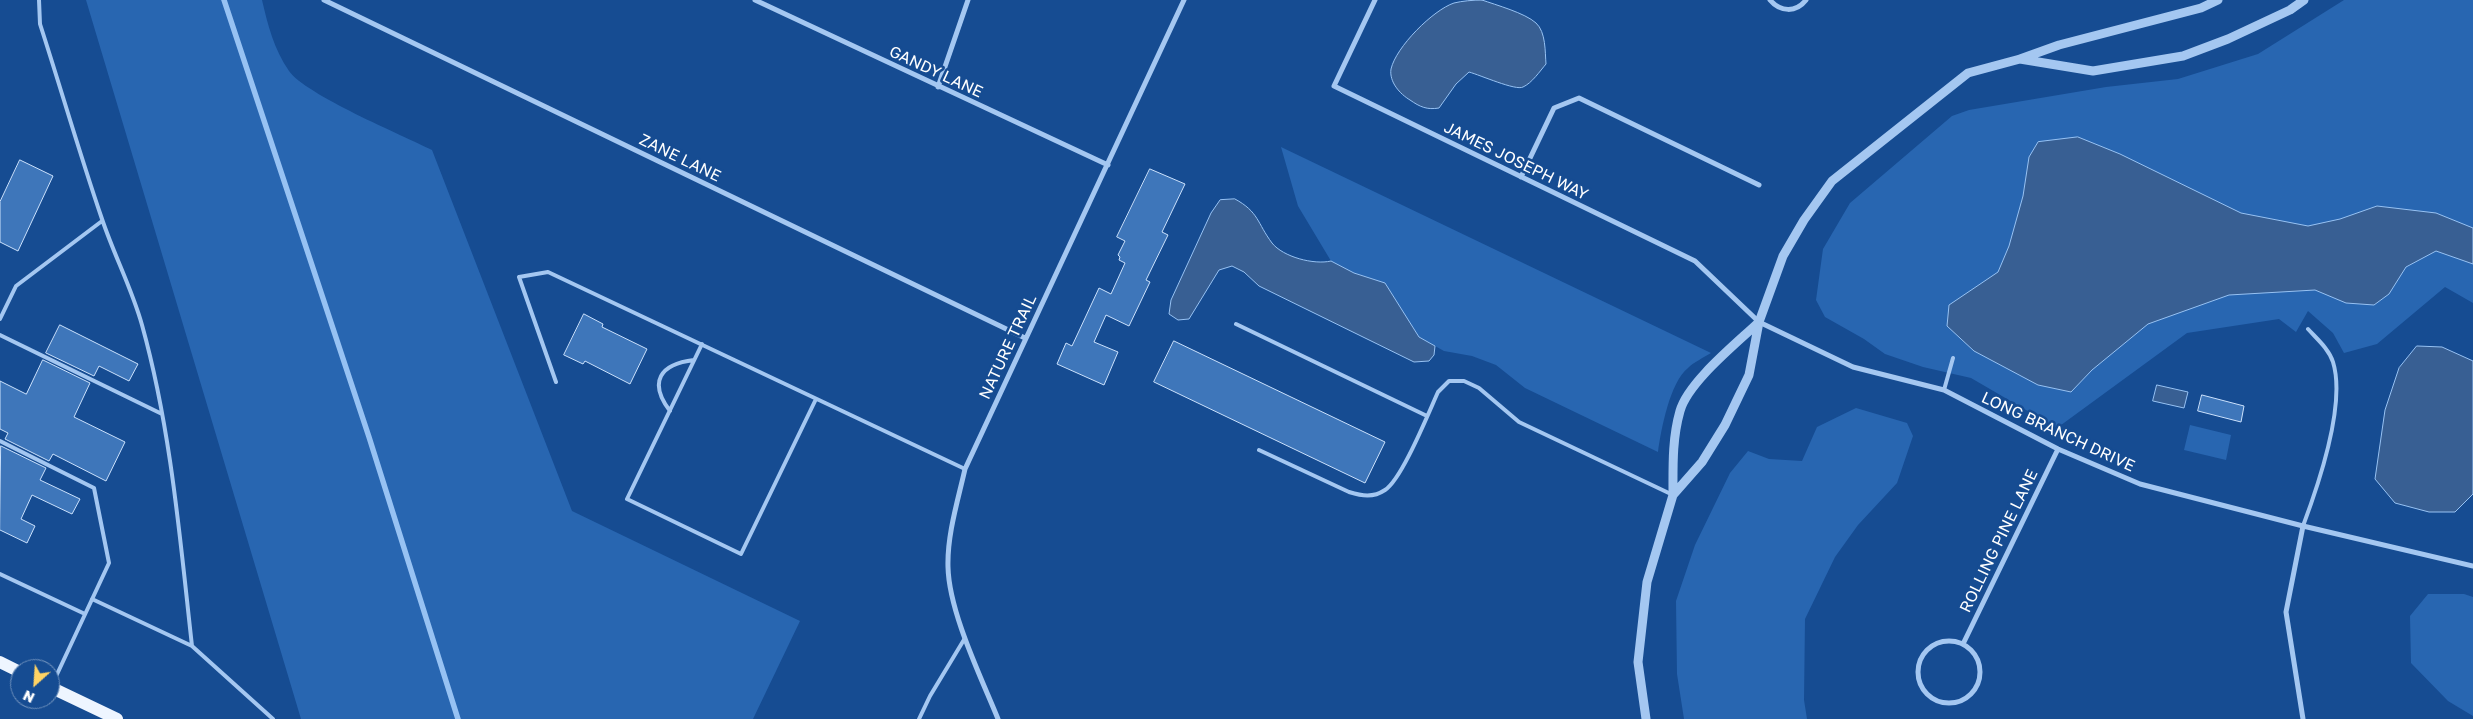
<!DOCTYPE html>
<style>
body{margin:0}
#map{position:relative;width:2473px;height:719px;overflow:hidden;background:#164c92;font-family:"Golos Text",sans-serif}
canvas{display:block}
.north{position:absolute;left:10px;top:659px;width:50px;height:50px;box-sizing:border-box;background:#164c92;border:1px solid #7394be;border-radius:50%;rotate:206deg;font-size:14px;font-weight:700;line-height:20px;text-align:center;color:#fff}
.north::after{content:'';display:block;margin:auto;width:18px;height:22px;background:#ffd364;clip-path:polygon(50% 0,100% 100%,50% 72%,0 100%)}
</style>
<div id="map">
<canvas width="2473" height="719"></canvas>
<div class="north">N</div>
</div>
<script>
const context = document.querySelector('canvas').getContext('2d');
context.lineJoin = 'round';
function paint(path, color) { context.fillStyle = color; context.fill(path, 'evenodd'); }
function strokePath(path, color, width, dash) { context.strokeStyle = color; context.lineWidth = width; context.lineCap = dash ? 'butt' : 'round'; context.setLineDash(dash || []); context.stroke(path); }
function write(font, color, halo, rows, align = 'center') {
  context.font = font + ' "Golos Text",sans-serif'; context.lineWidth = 5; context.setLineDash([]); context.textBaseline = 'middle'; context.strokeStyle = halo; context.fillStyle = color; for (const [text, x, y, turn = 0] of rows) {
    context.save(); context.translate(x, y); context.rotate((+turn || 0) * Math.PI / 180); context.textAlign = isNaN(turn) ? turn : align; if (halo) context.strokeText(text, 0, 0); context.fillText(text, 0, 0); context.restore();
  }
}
paint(new Path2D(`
 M86,0H262C268,26 274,49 289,71C306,95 402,135 432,150L572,511L800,621L753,719H301Z
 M2344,0H2473V303L2445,287L2377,344L2344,353L2333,333L2308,311L2296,332L2279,319L2187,333L2057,428L1971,378L1923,367L1885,354L1864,339L1825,317L1816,300L1823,249L1850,203L1952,116L1969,110L2106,87L2178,79L2258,54Z
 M1281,147L1711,353C1703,358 1694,362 1688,368C1670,382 1661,430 1658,452L1525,388L1496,365L1472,356L1444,351L1419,337L1385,283L1354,273L1331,261L1298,206Z
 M1856,408L1907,423L1913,436L1897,483L1858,525L1835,557L1805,619L1804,700L1807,719H1684L1677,674L1676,601L1695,545L1730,473L1748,451L1769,459L1802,461L1817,427Z
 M2190,425L2231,435L2226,460L2184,450Z
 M2428,594H2464L2473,597V716L2448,701L2411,663L2410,616Z`), '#2866b1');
const water = new Path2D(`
 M1482,0C1496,5 1525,13 1536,23C1546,32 1545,52 1546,64C1540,71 1532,83 1523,87C1516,91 1480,75 1469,72L1456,84L1439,108C1427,110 1420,107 1410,100C1400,94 1389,82 1391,69C1396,47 1433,10 1454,3C1462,1 1473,0 1482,0Z
 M2078,137L2120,154L2241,213L2308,226L2340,219L2377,206L2436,213L2473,228V264L2436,251L2406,267L2389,294L2374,305L2346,303L2315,290L2229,295L2148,324L2092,370L2071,392L2038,385L1974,351L1947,326L1949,305L1998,272L2009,246L2023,196L2029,157L2038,142Z
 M1235,199C1259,212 1257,223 1272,243C1283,257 1314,265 1331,261L1354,273L1385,283L1419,337L1435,346L1434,355L1429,361L1414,362L1259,286L1244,272L1232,266L1219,270L1189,319L1178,320L1169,314L1171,300L1211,213L1220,200Z
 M2417,346L2442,347L2473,361V494L2455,512H2429L2395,503L2375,479L2385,410L2399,368Z
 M2157,385L2188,392L2184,408L2153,401Z`);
paint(water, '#385f93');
strokePath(water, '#97c2f3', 1);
strokePath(new Path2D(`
 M224,0L369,437L458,719`), '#97c2f3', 5.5);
const building = new Path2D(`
 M20,160L53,176L18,251L0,242V202Z
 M1150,169L1185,184L1162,232L1168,235L1146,280L1150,282L1129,326L1106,315L1094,342L1118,352L1104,385L1057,364L1066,343L1072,346L1099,288L1111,294L1125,263L1119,260L1120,257L1118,255L1125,241L1117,237Z
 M584,314L603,324L602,327L647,349L630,384L585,361L583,364L564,355Z
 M60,325L138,364L129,381L99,366L94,376L46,353Z
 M1174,341L1385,442L1365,483L1154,382Z
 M43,360L90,383L74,417L125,442L106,481L53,454L49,461L5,439L8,433L0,429V381L26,394Z
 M2202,395L2244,406L2241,422L2198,411Z
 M1,446L46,468L40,480L80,499L72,514L32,495L21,519L35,526L27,543L0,530Z`);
paint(building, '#3e76ba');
strokePath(building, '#cbe1fc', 1);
strokePath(new Path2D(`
 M39,0L40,24C61,89 80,155 102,219C114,255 132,289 142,325C171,429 180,539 192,646
 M0,319L16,286L102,221
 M1236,324L1427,416
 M0,335L162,414
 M702,344L627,499L741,554L816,399
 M556,382L519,277L548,272L965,469
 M1944,390L1953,358
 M670,411C648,382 660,364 694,360
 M0,441L94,488L109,563L52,685
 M1259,450L1349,492C1362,496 1373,498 1385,490C1402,479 1428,414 1438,392L1449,381H1464L1479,388L1519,422L1673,495
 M2303,526C2318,486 2346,404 2333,362C2329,349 2317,339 2308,329
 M0,574L85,614
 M92,599L192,646L273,719
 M919,719L930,696L965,638`), '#a4c7f1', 4);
strokePath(new Path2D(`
 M324,0L1025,338
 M755,0L1108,165
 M1375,0L1334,86L1695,261L1759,322L1853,367L1944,390L2058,449L2140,484L2303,526L2473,566
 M1770,0C1780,12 1796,13 1806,0
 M938,87L968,0
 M1521,177L1554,108L1579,98L1759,185
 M2303,526L2286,612L2303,719
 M1918 672a31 31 0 1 1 62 0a31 31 0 1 1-62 0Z
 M1963,644L2058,449
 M998,719C981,677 949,612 948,567C947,535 958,500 965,469L1184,0`), '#a4c7f1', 5);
strokePath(new Path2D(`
 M2218,0L2201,8L2059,45L2020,59L2093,71L2183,56L2228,39L2290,10L2304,0
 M1759,322C1737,343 1688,382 1680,411C1672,439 1673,467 1673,495L1702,462L1725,425L1749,375L1759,322L1783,256L1804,220L1832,181L1968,73L2020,59
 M1646,719L1638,662L1647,582L1673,495`), '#a4c7f1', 9);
strokePath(new Path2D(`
 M0,662L20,672
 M50,687L117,719`), '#eef5ff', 12);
write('16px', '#fff', '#164c92', [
 ["GANDY LANE",936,72,25],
 ["ZANE LANE",680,158,26],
 ["JAMES JOSEPH WAY",1516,161,26],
 ["NATURE TRAIL",1008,347,-65],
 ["LONG BRANCH DRIVE",2058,432,25],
 ["ROLLING PINE LANE",1999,541,-64]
]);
</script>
